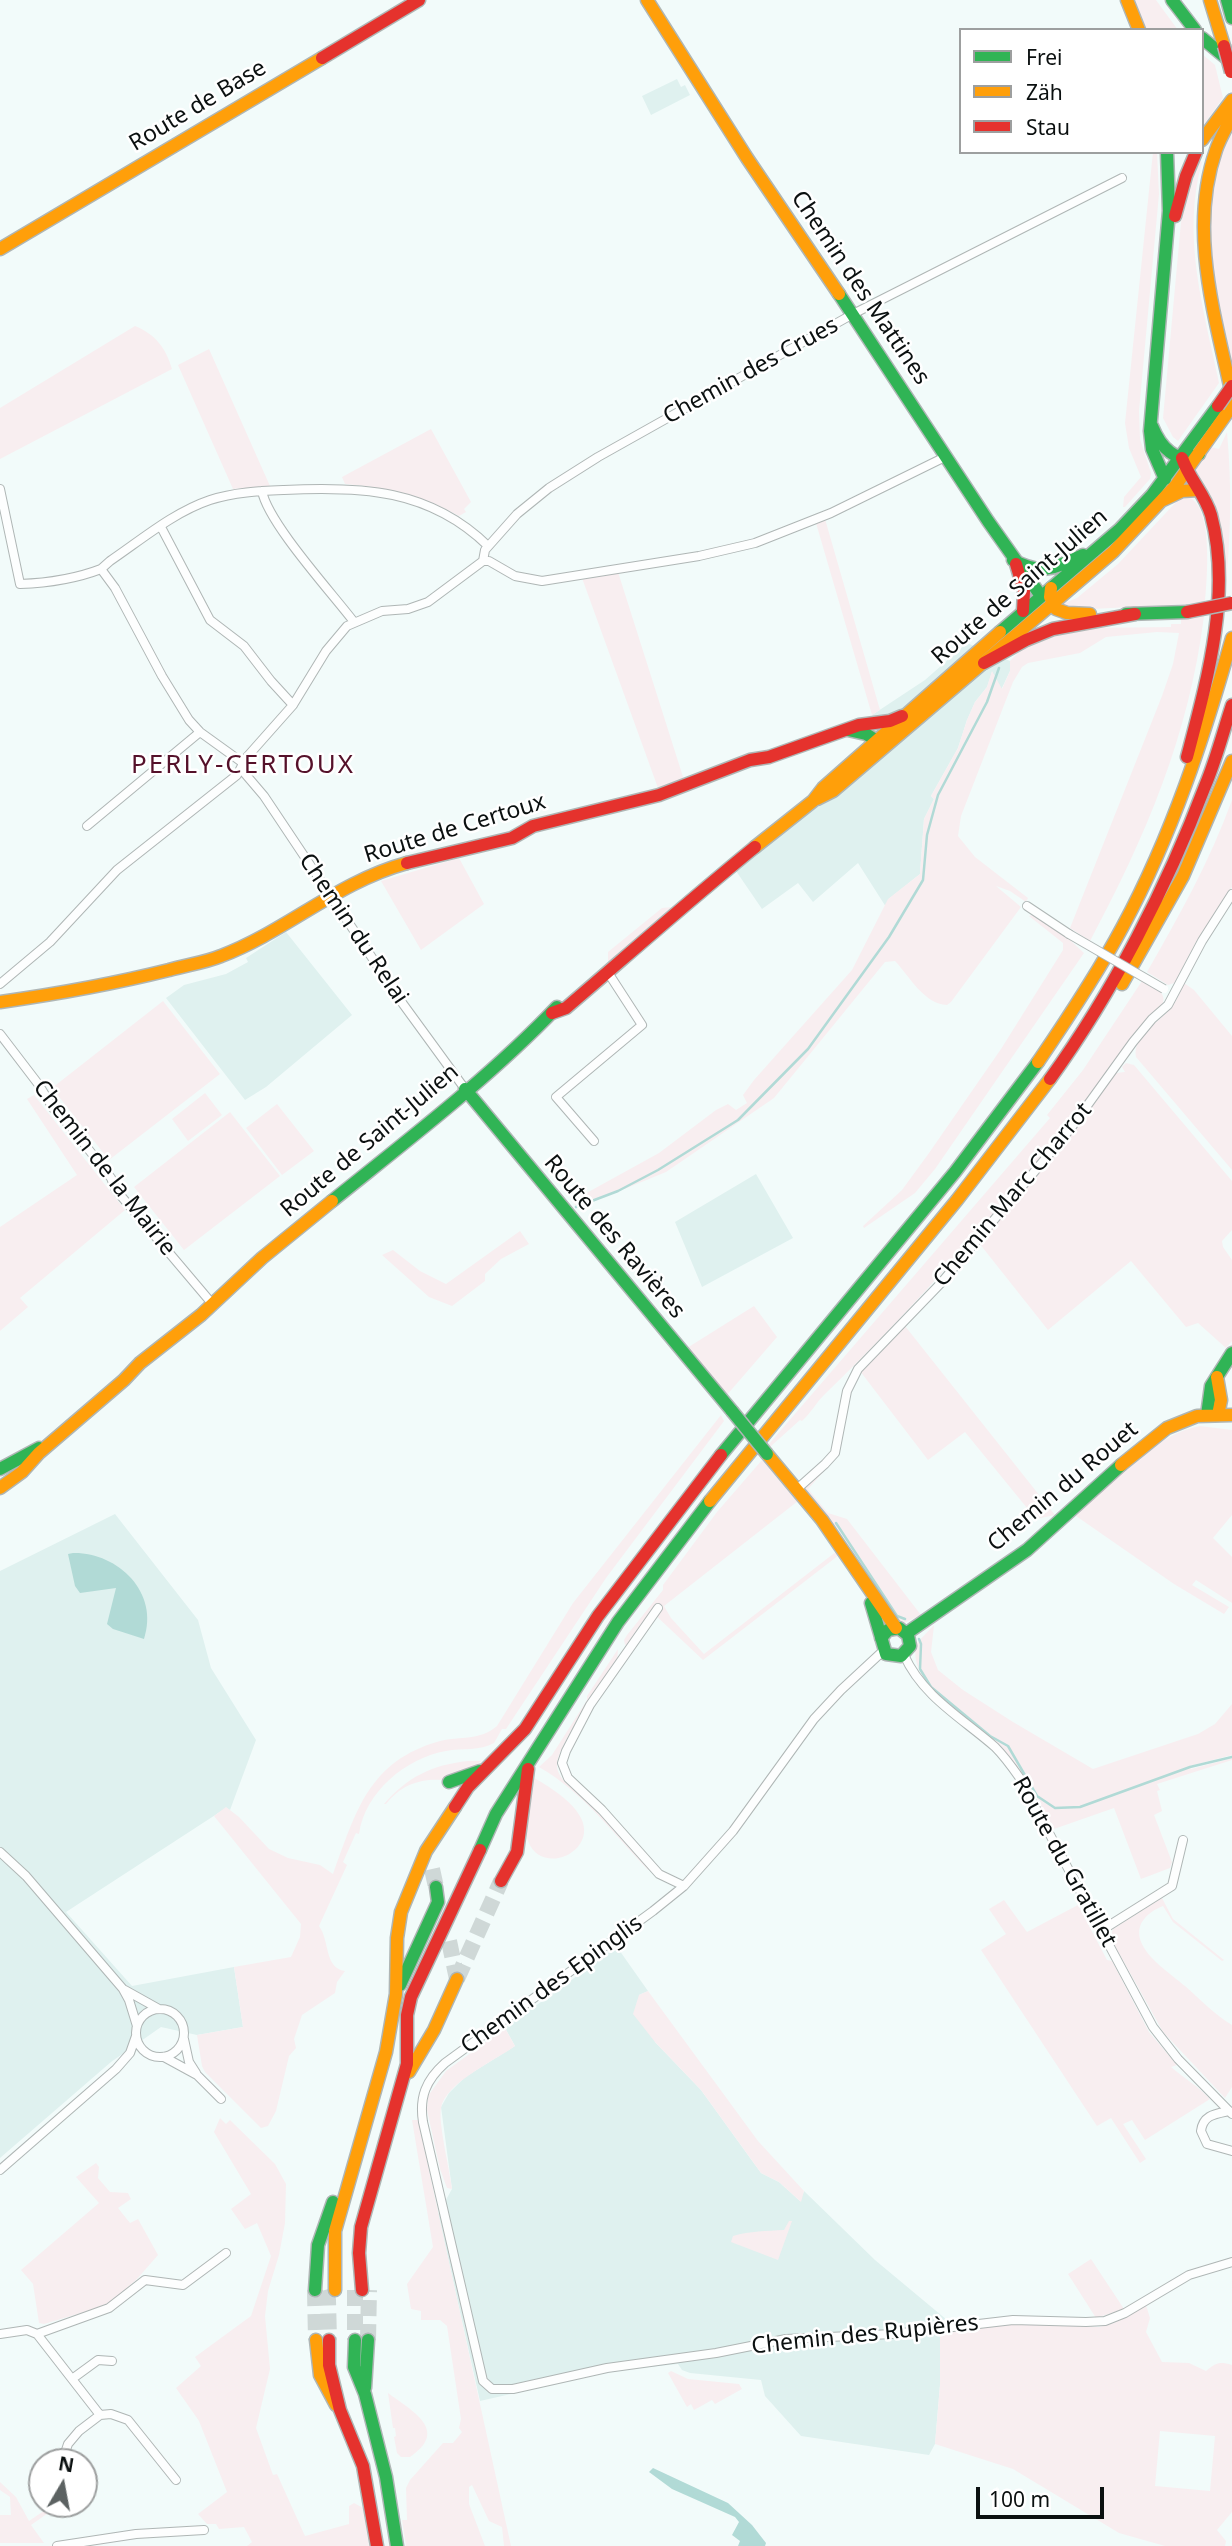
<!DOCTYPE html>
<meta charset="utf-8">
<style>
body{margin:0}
#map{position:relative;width:1232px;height:2546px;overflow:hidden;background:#f2fbfa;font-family:"Noto Sans",sans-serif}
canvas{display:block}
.legend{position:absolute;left:959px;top:28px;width:245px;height:126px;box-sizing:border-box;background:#fff;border:2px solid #9d9f9f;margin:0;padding:9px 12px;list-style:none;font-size:21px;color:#0b1010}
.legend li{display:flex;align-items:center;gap:14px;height:35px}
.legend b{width:35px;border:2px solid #9d9f9f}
.north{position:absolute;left:28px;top:2448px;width:70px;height:70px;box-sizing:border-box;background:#fff;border:2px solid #9d9f9f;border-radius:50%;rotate:10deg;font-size:19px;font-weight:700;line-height:28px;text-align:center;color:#0b1010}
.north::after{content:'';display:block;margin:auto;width:24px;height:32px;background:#5c6262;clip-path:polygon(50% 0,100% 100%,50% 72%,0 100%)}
.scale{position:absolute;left:976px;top:2487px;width:128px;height:32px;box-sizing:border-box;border:4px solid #0b1010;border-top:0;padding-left:9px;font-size:21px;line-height:24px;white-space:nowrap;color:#0b1010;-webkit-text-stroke:5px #fff;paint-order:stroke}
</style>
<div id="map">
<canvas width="1232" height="2546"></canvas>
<ul class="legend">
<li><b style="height:9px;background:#30b455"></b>Frei</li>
<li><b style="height:9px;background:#ff9f0a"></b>Zäh</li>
<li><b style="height:9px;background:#e5322d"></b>Stau</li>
</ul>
<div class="north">N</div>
<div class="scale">100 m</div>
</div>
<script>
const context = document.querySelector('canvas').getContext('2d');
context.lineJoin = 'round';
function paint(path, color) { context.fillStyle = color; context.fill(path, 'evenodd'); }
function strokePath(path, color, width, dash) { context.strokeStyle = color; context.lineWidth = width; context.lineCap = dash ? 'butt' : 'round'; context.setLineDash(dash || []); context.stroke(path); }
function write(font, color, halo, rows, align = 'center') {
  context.font = font + ' "Noto Sans",sans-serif'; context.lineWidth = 5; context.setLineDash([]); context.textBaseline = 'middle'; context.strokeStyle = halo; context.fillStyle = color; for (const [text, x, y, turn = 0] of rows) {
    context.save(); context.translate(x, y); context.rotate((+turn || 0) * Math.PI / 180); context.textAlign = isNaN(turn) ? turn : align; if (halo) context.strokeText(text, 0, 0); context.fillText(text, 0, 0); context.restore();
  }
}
paint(new Path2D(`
 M677,79L681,87L685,85L690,95L651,115L642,96Z
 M967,643L1010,661V671L1001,690L992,672L987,687L975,702L967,720L958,748L931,796L934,799L924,819L920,874L889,899L886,907L858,863L813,902L798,883L762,909L734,868L887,739L872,715L925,680Z
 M286,932L352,1015L266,1087L245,1100L166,998L184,985L226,974L248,962L246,958Z
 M756,1174L793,1238L702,1287L675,1222Z
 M115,1514L198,1620L211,1668L256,1740L230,1810L226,1808L66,1912L132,1986L234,1967L243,2027L197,2035L161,2027L111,2062L0,2158V1571Z
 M617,1947L648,1991L639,1995L655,2042L701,2090L761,2173L779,2182L800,2201L804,2191L875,2260L947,2320L940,2333V2385L935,2444L929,2455L801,2436L765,2396L761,2380L690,2373L682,2370L678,2364L612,2371L480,2401L438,2214L452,2189L441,2107L449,2093L465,2077L515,2046L505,2028Z`), '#dff1ef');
paint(new Path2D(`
 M1132,0H1156L1178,30H1144Z
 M1202,54L1215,65L1223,98L1202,127Z
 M1230,129L1232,140V362C1220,307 1205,248 1212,191C1214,171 1224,149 1230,129Z
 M1153,152H1157L1159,194L1139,411L1140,439L1151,473L1150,479L1125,507H1123L1124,497L1141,477L1129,448L1125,423Z
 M1200,161L1202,162C1181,237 1204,310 1219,383L1178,441L1173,437L1163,418L1181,222L1188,192Z
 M135,326C155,334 166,348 172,369L0,459V408Z
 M209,349L270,486L233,489L178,365Z
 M431,429L471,502L464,509L466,512L459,516C424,496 386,487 345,484L342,477Z
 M1227,432C1232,486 1231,539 1225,592L1221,561L1194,473L1211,447L1219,449Z
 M1188,497C1214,506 1207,580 1205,603L1074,610L1062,604L1077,598L1118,564L1178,500Z
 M825,519L880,710L872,715L816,523Z
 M618,572L684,780L658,788L582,578Z
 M1204,616C1189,735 1146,836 1090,941L1070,928L1162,696L1173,664L1179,633L1157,632L1106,637L1080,653L1028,663L1022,667L1013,682L961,816L958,836L975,857L1028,898L1026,902L1010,891L996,886L1021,907L951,1002L947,1005C924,1004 910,977 895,961L885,962L774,1098L666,1172L578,1208L572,1201L659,1153L716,1110L728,1104L736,1110L747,1103L743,1095L754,1080L852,970L888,899L920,874L924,819L934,799L931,796L958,748L967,720L975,702L987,687L992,671L1002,689L1010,671V661L1028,643L1089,628L1171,627V624H1181V618Z
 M1232,800V887L1197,940L1177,978L1174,983L1168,985L1147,972C1179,916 1210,861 1232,800Z
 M459,858L484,904L421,950L381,881Z
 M672,907L657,922L608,962V952L662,908Z
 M1035,914L1070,940L1084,953L935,1169L915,1193L864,1228L863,1226L902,1190L929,1153L1001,1049L1063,950V943L1029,916Z
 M1142,981C1151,986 1167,991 1163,1003C1126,1035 1105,1079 1075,1116C996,1212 916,1307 826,1393C817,1401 812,1412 802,1421L800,1420L770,1447L769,1444L1050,1118L1047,1115L1083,1070Z
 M1184,983L1194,990L1232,1036V1170L1136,1057C1132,1035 1160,1022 1171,1008C1177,1001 1180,991 1184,983Z
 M163,1001L220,1074L109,1160L52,1088Z
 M1126,1063L1134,1065L1232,1181V1230L1222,1241L1223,1247L1232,1260V1341L1226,1348L1198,1323L1186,1327L1131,1261L1048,1330L979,1243L1071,1134L1116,1073L1125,1072L1122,1067Z
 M205,1093L222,1115L188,1141L172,1119Z
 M34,1095L125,1210L20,1298L28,1307L0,1331V1227L77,1175L27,1099Z
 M277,1104L314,1151L282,1175L246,1128Z
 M230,1112L280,1176L184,1250L134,1187Z
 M520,1231L529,1244L501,1259L485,1274V1281L452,1306L429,1297L382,1255L393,1250L420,1271L446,1284Z
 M754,1306L777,1337L726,1396L687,1348Z
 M905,1326L1055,1515L1036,1519L965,1432L928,1460L860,1371Z
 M721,1415L724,1421L606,1578L506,1729H502L494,1743C480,1751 462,1748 446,1751C406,1758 365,1792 359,1834L356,1833L343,1862L347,1865L319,1926C330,1941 324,1968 345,1971L337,1982L335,1993L302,2015L294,2039L296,2048L289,2056L276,2111L268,2126L261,2128L205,2072L202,2066L197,2035L243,2027L234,1967L291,1957L300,1937L301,1924L214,1816L226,1807L239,1817L269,1849L288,1858L320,1865L333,1874C356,1812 368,1761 440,1741C460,1736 480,1741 497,1726L573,1603Z
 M1200,1426L1232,1430V1515L1213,1538L1232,1557V1603L1196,1580L1192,1585L1229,1607L1224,1614L1174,1584L1076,1516C1107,1484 1155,1434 1200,1426Z
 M762,1460L798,1501L664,1606L671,1618L704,1654L837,1551L839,1555L703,1660L652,1612L629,1644L625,1645L624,1640L627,1635L663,1590V1585L717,1512Z
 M834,1460L808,1489L828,1513L847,1519L921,1615L902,1624L894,1620L839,1531L804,1488Z
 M934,1625L931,1652L938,1670L963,1690L1013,1722L1093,1769L1198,1734L1215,1724L1232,1704V1755L1190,1766L1191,1769L1232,1758V1760L1157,1784L1160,1790L1157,1791L1162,1811L1154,1815L1172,1862L1170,1868L1141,1879L1114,1808L1054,1829C1039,1803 1026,1774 1005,1752C978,1723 907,1690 916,1644Z
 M618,1649L617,1662C604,1681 557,1745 557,1765C557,1781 577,1790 588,1800C610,1821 629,1846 650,1869L648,1870C613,1833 584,1793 539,1767L552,1755L587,1700V1696Z
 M468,1761H481C473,1768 463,1776 452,1779C445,1781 436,1779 429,1780C410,1782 397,1790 386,1804H384C408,1777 431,1765 468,1761Z
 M531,1776C548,1786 572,1800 581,1818C598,1852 541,1877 528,1841C522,1822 529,1795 531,1776Z
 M1162,1898L1173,1919L1224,1960L1222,1961L1173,1922L1163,1906C1155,1909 1147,1914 1142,1922C1128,1947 1169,1972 1185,1986C1200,1999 1215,2015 1232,2025V2087L1225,2098L1163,2032L1110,1937L1113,1929Z
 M1004,1900L1027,1932L1078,1905L1107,1960L1112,1961L1149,2032L1177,2065L1171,2067C1185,2079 1198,2086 1210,2099L1145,2140L1132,2120L1123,2124L1146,2159L1140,2163L1111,2118L1097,2126L981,1950L1006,1934L989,1909Z
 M648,1991L758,2141L804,2191L801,2202L779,2182L761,2173L701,2090L655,2042L633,2014L639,1995Z
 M505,2028L515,2046C496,2060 445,2083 441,2108C438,2123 450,2171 452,2189L447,2188L440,2169L427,2110L428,2096L446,2071Z
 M220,2118L226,2124L230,2120L275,2164L286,2184L285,2223L279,2255L268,2291L265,2316L270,2369L256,2428L273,2475L277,2474L305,2536L349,2524V2506L354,2503L363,2508L369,2546H247L252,2542L244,2527L219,2529L216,2524H207L198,2514L227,2492L199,2421L176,2388L201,2366L195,2357L251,2316L271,2256L257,2223L245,2229L231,2209L251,2194L214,2132Z
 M412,2120H418L511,2546H504L502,2527L489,2521L472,2485L469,2487V2504L485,2546H406L402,2520H407L406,2488L410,2480L443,2443H453L462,2432L459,2428L461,2419L447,2326L440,2320H421V2311L411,2309L407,2284L433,2247Z
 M96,2163L99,2167L98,2178L110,2192L128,2193L131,2199L118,2208L130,2223L138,2219L158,2255L137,2279L108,2305L44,2324L39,2323L33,2284L21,2270L99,2203L76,2177Z
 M789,2221H792L778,2260L731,2242L733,2236C750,2231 767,2231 784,2230Z
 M1091,2259L1124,2309L1096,2318L1068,2274Z
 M1146,2305L1150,2318L1146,2332L1162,2362L1189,2363L1206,2371C1216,2363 1219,2361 1232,2365V2512L1217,2530L1226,2541L1225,2546H1165L1119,2533L1013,2469L935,2444L940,2385V2333L1011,2324L1099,2327L1114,2323ZM1160,2431L1215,2436L1210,2491L1155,2486Z
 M671,2371L688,2379L739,2384L742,2389L715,2404L712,2400L694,2410L691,2404L687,2407L668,2373Z
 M388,2393C412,2411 450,2430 410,2457H401L397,2453L394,2437L396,2436L395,2428H393Z
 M0,2482L16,2497L29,2521L54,2504H61L31,2525L44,2543H0V2515H11L10,2497L0,2490Z`), '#f8eef0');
paint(new Path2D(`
 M73,1553C117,1552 160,1592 144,1639L113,1629L107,1624L116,1588L80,1593L75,1586L68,1554Z
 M653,2468L728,2503L752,2525L766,2543L765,2546H738L740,2541L732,2535L739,2522L735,2517L672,2489L649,2472Z`), '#b1dad6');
strokePath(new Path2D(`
 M576,1207L618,1191L658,1170L738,1120L808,1049L889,937L923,880L927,835L938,795L987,702L999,668
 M836,1523L897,1616L905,1619
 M919,1639L921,1644L920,1669L931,1687L990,1736L1008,1746L1037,1796L1055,1808L1080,1807L1190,1767L1232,1757`), '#b1dad6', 2.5);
strokePath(new Path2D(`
 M432,1869L436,1887
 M449,1941L457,1979
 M457,1979L501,1881
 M315,2290L316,2340
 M325,2290L328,2300L329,2340
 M355,2290V2340
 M368,2340L369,2290`), '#cfd8d7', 16, [16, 8]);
const street = new Path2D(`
 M0,489L20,584C48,583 75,579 101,569L115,588L162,676L189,720L200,732L243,763
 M262,491C268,523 332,593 354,622
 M161,527L210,620L244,646L271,681L293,705
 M483,561L485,550L517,514L549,488L598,457L853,314L1122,178
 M483,561H489L515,576L542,581L699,556L755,543L831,513L947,456
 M101,569L110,561C141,540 174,512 210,500C234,492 260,491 284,490C361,486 430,489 488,546
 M241,769L264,796L403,1004L465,1089
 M87,826L200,732
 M1027,906L1069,934
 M0,984L50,942L117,870L237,775L246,758L293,705L326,651L347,626L382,611L408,609L428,602L483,561
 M0,1034L39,1085L53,1108L71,1127L111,1178L116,1190L209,1300
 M594,1141L556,1097L642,1025L607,971
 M797,1489L825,1464L835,1453L847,1391L858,1369L941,1283L1071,1128L1133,1042L1152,1019L1168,1005L1202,941L1232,894
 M658,1608L590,1705L566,1751L562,1763L568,1778L602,1810L659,1874L684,1886
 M883,1651L841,1690L814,1719L733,1831L684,1886L653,1911L445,2063C426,2080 419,2097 423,2122L483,2381L492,2389H513L607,2368L716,2353L786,2339L893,2334L1013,2320L1086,2322L1105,2321L1125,2313L1189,2275L1232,2262
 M904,1655C923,1697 962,1718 995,1747C1004,1756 1012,1767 1019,1777L1153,2027L1178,2059L1232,2114
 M0,1852L26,1876L123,1989L129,2000L137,2026
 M1102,1930L1172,1886L1183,1840
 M125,1990L159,2009
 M136 2033a24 24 0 1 1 48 0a24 24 0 1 1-48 0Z
 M184,2039L189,2062L196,2073
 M164,2057L197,2075L221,2099
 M1229,2111C1215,2114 1203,2115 1201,2131L1207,2144L1232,2151
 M0,2170L116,2069L130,2053L136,2036
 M0,2334L27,2330L37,2334L109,2308L145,2280L183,2285L226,2253
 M37,2334L100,2415
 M72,2379L98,2360L112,2361
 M62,2462L68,2444L79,2431L100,2415L111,2414L128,2420L176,2480
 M57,2546L136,2534L204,2530`);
const fast = new Path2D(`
 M1172,0L1195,30
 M1227,0L1232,18
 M1202,38L1230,61
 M839,294L988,521L1041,596
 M1152,426C1160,446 1176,466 1199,454
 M1165,479L1152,449L1150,431L1169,211L1167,152
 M1013,560C1042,576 1055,568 1083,555
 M1126,614L1187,612
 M1000,632L1120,529L1152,495L1218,406
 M848,730L866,734L877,741
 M465,1089L732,1411
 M332,1201C409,1139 489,1078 557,1007
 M1207,1415L1211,1386L1232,1353
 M721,1455L955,1172L1038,1062
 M0,1469L39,1448
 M871,1603L886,1654L901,1656L910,1646L908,1635L899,1628L888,1630L881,1638
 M907,1633L1027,1550L1121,1465
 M449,1782L480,1771
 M480,1850L496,1814L618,1622L710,1501
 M400,1985L438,1902L436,1887
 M315,2290L318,2245L333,2202
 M355,2340L354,2367L365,2394L386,2477L397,2546
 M365,2388L368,2340`);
const slow = new Path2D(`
 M647,0L747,158L839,294
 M1127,0L1139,30
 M1210,0L1224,46
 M1232,116C1227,127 1220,138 1216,150C1188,230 1215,316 1232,395
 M1202,140L1232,100
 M0,249L322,58
 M1163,500L1182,491L1198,490
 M1051,588L1050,597L1056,609L1067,613L1090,614
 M817,799L833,791L1113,552L1176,485L1232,406
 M755,847L813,801L823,788L1000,632
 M1122,984L1183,876L1232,761
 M0,1002C57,994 113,984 169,970C186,965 204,963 221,956C287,931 337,882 407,863
 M1038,1062C1068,1018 1098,973 1123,926C1172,835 1204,737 1232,638
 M1217,1377L1221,1400L1218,1415
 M767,1454L822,1520L896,1628
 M1121,1465L1167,1428L1197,1416L1232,1415
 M0,1488L22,1472L39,1453L124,1380L140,1363L201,1315L262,1258L332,1201
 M710,1501L957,1200L1050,1079
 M409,2072L434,2030L457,1979
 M335,2290V2231L386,2052L396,1994L397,1938L401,1912L426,1851L455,1807
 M316,2340L320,2375L336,2405`);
const jam = new Path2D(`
 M322,58L419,0
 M1175,216L1186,176L1196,152
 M1182,458C1189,479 1205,494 1211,515C1232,593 1207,681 1187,757
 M1016,564L1024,591L1023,611
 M984,663L1026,640L1053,629L1135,614
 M407,863L512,838L533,826L659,795L750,760L769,757L859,725L890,721L902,716
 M552,1013L566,1008C629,954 691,899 755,847
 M1050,1079C1113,992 1167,887 1205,786C1216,760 1223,732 1232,705
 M455,1807L468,1787L525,1729L598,1616L721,1455
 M501,1881L517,1852L528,1769
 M362,2290L359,2253L361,2227L407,2064V2015L411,1997L480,1850
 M329,2340V2365L340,2410L363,2466L377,2546`);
strokePath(street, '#afb6b5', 10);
strokePath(fast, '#afb6b5', 15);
strokePath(slow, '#afb6b5', 15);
strokePath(jam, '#afb6b5', 15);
strokePath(street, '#fdfefe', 8);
strokePath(fast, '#30b455', 12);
strokePath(slow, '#ff9f0a', 12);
strokePath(jam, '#e5322d', 12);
const streetBridge = new Path2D(`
 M1069,934L1164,989`);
const fastBridge = new Path2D(`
 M732,1411L767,1454`);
const jamBridge = new Path2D(`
 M1224,46L1231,72
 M1218,406L1232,386
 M1187,612L1232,603`);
strokePath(streetBridge, '#afb6b5', 10, []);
strokePath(fastBridge, '#afb6b5', 15, []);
strokePath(jamBridge, '#afb6b5', 15, []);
strokePath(streetBridge, '#fdfefe', 8);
strokePath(fastBridge, '#30b455', 12);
strokePath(jamBridge, '#e5322d', 12);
write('23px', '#0b1010', '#fff', [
 ["Route de Base",198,106,-31],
 ["Chemin des Mattines",860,288,56],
 ["Chemin des Crues",751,371,-29],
 ["Route de Saint-Julien",1020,587,-41],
 ["Route de Certoux",455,829,-17],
 ["Chemin du Relai",353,929,56],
 ["Route de Saint-Julien",370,1141,-40],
 ["Chemin de la Mairie",104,1168,52],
 ["Chemin Marc Charrot",1013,1195,-50],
 ["Route des Ravières",614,1237,50],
 ["Chemin du Rouet",1063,1487,-40],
 ["Route du Gratillet",1064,1862,61],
 ["Chemin des Epinglis",552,1985,-36],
 ["Chemin des Rupières",865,2335,-6]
]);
context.letterSpacing = '2px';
write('26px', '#55112a', '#fff', [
 ["PERLY-CERTOUX",243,766]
]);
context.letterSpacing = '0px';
</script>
